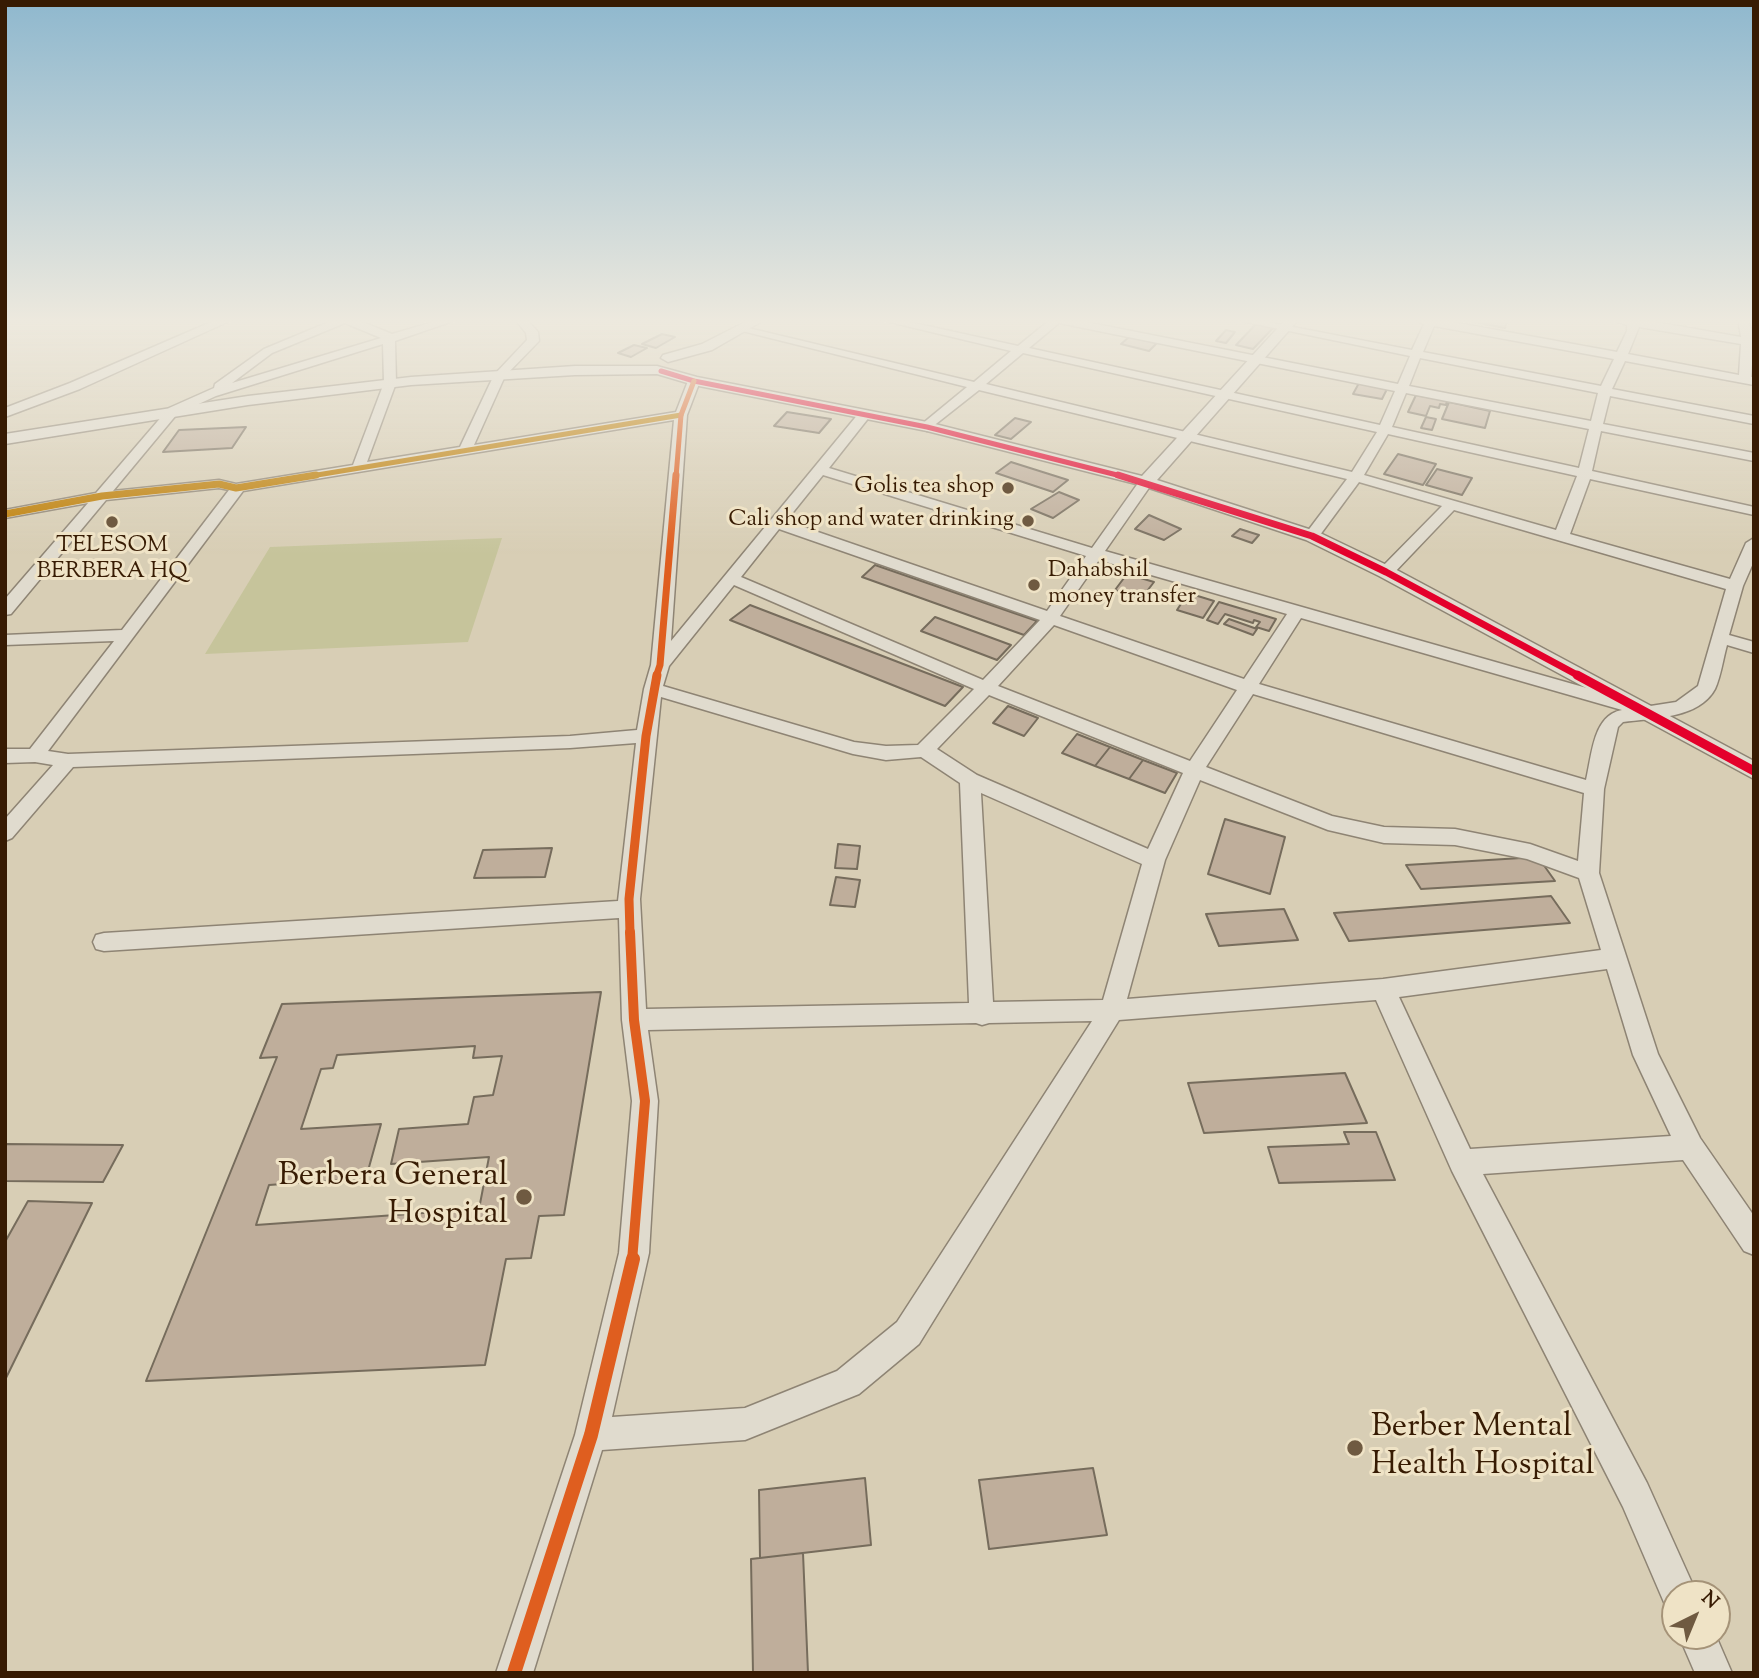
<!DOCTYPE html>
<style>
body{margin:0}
#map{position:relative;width:1759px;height:1678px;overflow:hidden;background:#d8ceb5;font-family:"Sorts Mill Goudy",serif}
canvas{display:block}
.frame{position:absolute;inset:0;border:7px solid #371b03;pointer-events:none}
.north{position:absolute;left:1661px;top:1580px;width:70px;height:70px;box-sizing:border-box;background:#efe3c6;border:2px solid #a59378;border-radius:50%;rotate:43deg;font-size:19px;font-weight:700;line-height:28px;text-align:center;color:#371b03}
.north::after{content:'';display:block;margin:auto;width:24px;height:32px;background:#6f5a41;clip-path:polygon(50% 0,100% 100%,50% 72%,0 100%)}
</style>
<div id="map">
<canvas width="1759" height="1678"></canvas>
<div class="frame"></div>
<div class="north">N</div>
</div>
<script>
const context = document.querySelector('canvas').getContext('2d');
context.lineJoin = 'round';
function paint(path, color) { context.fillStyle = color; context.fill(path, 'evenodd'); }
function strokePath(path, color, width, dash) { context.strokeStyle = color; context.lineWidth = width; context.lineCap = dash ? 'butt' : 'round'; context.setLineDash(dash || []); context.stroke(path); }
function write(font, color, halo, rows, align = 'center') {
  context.font = font + ' "Sorts Mill Goudy",serif'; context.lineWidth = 6; context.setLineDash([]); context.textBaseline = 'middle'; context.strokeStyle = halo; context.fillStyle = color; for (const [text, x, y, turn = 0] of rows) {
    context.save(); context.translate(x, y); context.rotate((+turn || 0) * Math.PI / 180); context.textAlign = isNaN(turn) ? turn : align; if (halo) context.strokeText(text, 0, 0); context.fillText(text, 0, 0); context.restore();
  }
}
paint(new Path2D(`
 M502,538L468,642L205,654L270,547Z`), '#c6c49b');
const building = new Path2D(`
 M1458,319H1489L1507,322L1505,328Z
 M1256,324L1273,328L1253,349L1236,345Z
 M1226,330L1235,332L1226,343L1216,341Z
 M662,334L675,337L656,348L642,344Z
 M1129,337L1157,343L1149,351L1121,344Z
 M634,345L647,348L631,357L618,353Z
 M1359,383L1387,389L1382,399L1353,394Z
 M1416,395L1447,401L1446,405L1440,404L1439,408L1430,406L1426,416L1408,412Z
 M1449,402L1490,411L1485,428L1442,419Z
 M787,412L831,419L819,433L774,426Z
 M1426,417L1436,419L1432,430L1421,428Z
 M1015,418L1031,422L1011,439L995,435Z
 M246,427L232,448L163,452L179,430Z
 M1398,454L1436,464L1423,485L1384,474Z
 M1011,462L1068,480L1053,492L996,473Z
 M1437,469L1472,478L1462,495L1426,485Z
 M1059,492L1079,500L1053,518L1031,509Z
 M1149,515L1181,529L1164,540L1135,529Z
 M1240,529L1259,535L1252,543L1232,536Z
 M875,565L1037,621L1024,635L862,577Z
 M1127,574L1154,582L1141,599L1115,590Z
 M1188,593L1214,601L1203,618L1177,610Z
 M1219,602L1276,619L1269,631L1256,627L1260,622L1254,620L1253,623L1225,614L1218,624L1207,620Z
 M750,605L963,687L945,706L730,620Z
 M935,617L1011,645L997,660L921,631Z
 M1229,619L1257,629L1253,635L1224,624Z
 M1008,706L1038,718L1024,736L993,723Z
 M1077,734L1110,747L1095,766L1062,753Z
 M1110,747L1143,760L1129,779L1095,766Z
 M1143,760L1177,773L1165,793L1129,779Z
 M1225,819L1285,837L1270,894L1208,874Z
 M838,844L860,846L857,869L835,868Z
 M552,848L545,877L474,878L483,850Z
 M1538,857L1555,881L1421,889L1406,865Z
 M836,877L860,880L855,907L830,905Z
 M1551,896L1570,923L1349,941L1334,913Z
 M1284,909L1298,940L1219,946L1206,914Z
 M601,992L564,1215L539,1216L531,1258L506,1259L485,1365L146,1381L277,1057L260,1058L282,1004ZM475,1046L473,1058L502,1056L493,1095L474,1097L468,1124L399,1129L391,1164L489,1157L479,1209L256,1225L269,1185L366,1178L381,1124L301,1129L321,1069L333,1068L337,1055Z
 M1345,1073L1367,1123L1204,1133L1188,1083Z
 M1344,1132H1376L1395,1180L1279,1183L1268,1147L1349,1144Z
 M5,1144L123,1145L103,1182L5,1181Z
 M28,1201L92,1203L5,1380V1242Z
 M1093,1468L1107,1535L989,1549L979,1480Z
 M865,1478L871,1545L760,1558L759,1490Z
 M803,1553L808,1673H753L751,1559Z`);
paint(building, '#bfae9b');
strokePath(building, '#766c5c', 2);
const minor = new Path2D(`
 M336,319H355L392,334L443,319H459L395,341L396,383L367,462L460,447L494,375L527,340L526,333L515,319H526L538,332L539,341L505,376L474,445L676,412L688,381L698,378L700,381L687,415L671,641L859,413L864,412L870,416L829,468L1092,548L1141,479H1151L1153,482L1105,551L1643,704L1644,707L1676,702L1698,686L1726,589L1454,510L1392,575H1380L1378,572L1380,569L1442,506L1359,482L1317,539H1307L1304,536L1347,479L979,390L927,431L920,427L922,424L967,387L734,329L740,326L974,382L1011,351L877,319H896L1018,346L1051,319H1071L1398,384L1410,356L1231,319H1252L1412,350L1424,324L1411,319H1436L1617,352L1627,331V325L1609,319H1638L1741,337L1738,319H1748L1754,340L1751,377H1754V385L1625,361L1612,389L1754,416V424L1610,396L1603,424L1754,453V461L1601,431L1592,471L1754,507V515L1590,479L1570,534L1730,579L1746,543L1754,538V561L1743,586L1729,635L1754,642V653L1727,645C1723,659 1721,676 1715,689C1699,719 1652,718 1623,722L1618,727L1604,789L1599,873L1658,1054L1700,1138L1754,1216V1255L1744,1251L1683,1160L1483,1174L1647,1483L1697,1594H1675V1610L1666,1607L1623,1507L1452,1171L1376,1000L1119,1020L919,1344L859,1394L745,1440L602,1450L533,1673H496L575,1435L619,1253L632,1101L622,1020L619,918L104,951L96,949L93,942L96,935L104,933L618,901L636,743L570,748L73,767L12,838L5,841V819L53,765L35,762L5,763V749H30L114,641L5,645V635L122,630L229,490L219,488L106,500L11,614L5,615V599L88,503L5,518V510L96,493L169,408L214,388L215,384L264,349ZM345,323L381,338L232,383L272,353ZM1059,323L1395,391L1380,425L1029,348ZM1434,326L1614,359L1601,386L1423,352ZM1639,327L1741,344L1739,375L1628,354ZM383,344L384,383L353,465L236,484L219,480L113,491L177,414L216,396ZM1023,353L1377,432L1352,472L986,384ZM1420,358L1598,393L1591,421L1409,386ZM1406,393L1589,429L1579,468L1392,427ZM674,420L651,665L644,689L637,730L570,736L68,754L48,751L243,491ZM1388,434L1577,476L1556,530L1364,475ZM823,475L1086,556L1047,611L786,521ZM779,529L1040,620L983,680L741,577ZM1099,560L1287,614L1244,679L1060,616ZM734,585L974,689L918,745L886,746L854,742L663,686L669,666ZM1301,618L1622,710C1593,715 1592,755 1586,780L1259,684ZM1054,625L1237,690L1190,761L998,686ZM1253,694L1584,793L1578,861L1530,844L1455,829L1384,827L1332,816L1206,767ZM989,695L1183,773L1148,849L977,775L937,749ZM661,697L853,754L886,760L921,757L960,783L969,1003L646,1009L640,899ZM1200,780L1328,830L1384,843L1455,845L1527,859L1579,878L1601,950L1383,979L1127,999L1165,860ZM981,793L1142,864L1103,1000L993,1002ZM1607,969L1633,1055L1671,1136L1470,1149L1399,997ZM1092,1021L897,1322L837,1371L745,1408L612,1417L649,1253L658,1101L648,1030L976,1023L982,1025L989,1023Z
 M1679,1636H1716L1732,1673H1695Z`);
const tertiary = new Path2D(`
 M218,319H234L80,389L5,417V408L70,383Z
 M751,319H766L712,350L668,362L661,358L663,355L702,344Z
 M1286,319H1299L1157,480L1318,532L1393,568L1754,761V779L1379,576L1306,540L1140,485L927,431L694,385L657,374L575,375L411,385L248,405L5,444V434L248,396L411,377L575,366H657L697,377L927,422L1142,476Z`);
strokePath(minor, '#8e8474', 3);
strokePath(tertiary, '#8e8474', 3);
paint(minor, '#e0dbce');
paint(tertiary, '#e0dbce');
strokePath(new Path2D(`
 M661,371L694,381L927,427L1125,477`), '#e4002b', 5);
strokePath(new Path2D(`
 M1118,475L1312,536L1386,572L1581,677`), '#e4002b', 7);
strokePath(new Path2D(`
 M1577,675L1754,771`), '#e4002b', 9);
strokePath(new Path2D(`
 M305,477L681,415`), '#bd7c01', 5);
strokePath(new Path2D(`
 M5,514L102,496L219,484L236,488L316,475`), '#bd7c01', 7);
strokePath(new Path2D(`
 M676,477L681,415L694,381`), '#df5e1f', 5);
strokePath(new Path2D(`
 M656,677L660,665L676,475`), '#df5e1f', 7);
strokePath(new Path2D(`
 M630,933L629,899L646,736L657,675`), '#df5e1f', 9);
strokePath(new Path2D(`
 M630,932L634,1020L645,1101L632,1261`), '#df5e1f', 10);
strokePath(new Path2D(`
 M514,1673L591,1435L633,1259`), '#df5e1f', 14);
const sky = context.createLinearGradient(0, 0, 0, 554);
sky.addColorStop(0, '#8fb8ce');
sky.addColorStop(0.58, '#ede9de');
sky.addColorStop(1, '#ede9de00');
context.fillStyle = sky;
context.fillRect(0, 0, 1759, 554);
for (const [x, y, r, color] of [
 [1008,488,7,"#6f5a41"],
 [1028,521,7,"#6f5a41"],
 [112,522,7,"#6f5a41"],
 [1034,585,7,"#6f5a41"],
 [524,1197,9,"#6f5a41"],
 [1355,1448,9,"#6f5a41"]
]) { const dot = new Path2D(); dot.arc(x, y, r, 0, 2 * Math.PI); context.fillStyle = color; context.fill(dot); strokePath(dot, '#efe3c6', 2.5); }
write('23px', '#371b03', '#efe3c6', [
 ["Golis tea shop",994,488],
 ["Cali shop and water drinking",1014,521],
 ["TELESOM",112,547,"center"],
 ["BERBERA HQ",112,573,"center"],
 ["Dahabshil",1048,572,"left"],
 ["money transfer",1048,598,"left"]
], 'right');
write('33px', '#371b03', '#efe3c6', [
 ["Berbera General",508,1178],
 ["Hospital",508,1216],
 ["Berber Mental",1371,1429,"left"],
 ["Health Hospital",1371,1467,"left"]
], 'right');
</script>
